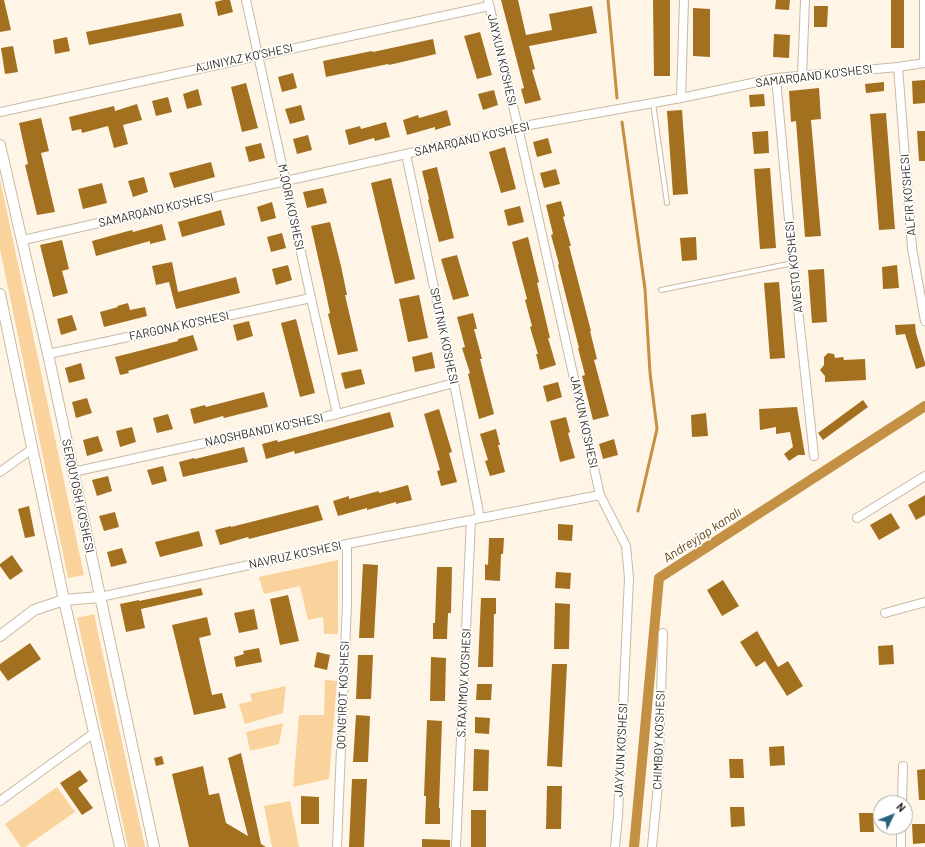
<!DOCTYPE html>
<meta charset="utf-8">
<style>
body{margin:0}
#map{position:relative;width:925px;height:847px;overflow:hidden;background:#fff5e7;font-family:Barlow,sans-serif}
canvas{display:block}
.north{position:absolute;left:873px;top:795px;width:40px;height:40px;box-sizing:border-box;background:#fff;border:1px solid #adaaa7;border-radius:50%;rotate:47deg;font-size:11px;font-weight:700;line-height:16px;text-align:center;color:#322b23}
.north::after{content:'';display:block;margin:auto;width:14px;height:18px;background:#25647a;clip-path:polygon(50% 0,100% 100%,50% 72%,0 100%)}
</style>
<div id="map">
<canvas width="925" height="847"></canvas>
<div class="north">N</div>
</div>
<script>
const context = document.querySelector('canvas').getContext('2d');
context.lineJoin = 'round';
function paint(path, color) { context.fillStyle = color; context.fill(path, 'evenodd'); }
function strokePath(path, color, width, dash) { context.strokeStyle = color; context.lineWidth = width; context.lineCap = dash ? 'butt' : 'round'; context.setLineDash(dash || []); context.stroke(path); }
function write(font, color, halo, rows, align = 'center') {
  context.font = font + ' Barlow,sans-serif'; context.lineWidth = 3.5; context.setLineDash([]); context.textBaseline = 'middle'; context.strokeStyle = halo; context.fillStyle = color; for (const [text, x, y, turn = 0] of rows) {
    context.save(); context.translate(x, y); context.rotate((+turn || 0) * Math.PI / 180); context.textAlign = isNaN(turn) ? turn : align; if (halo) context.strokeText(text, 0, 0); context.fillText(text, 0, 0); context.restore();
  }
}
paint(new Path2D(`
 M0,179L84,575L68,578L0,249Z
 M338,560V634H324L323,617L308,620L300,586L264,594L259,577Z
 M94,614L145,847H128L77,618Z
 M325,680L337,681L329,779L293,787L299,715H324Z
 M286,686L283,713L245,724L239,704L252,701L250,694Z
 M283,723L279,744L250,751L246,732Z
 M57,787L75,812L25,847H21L5,824Z
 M290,801L299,847H272L264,806Z`), '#fad29b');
strokePath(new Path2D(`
 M608,0L617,98
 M622,122L645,289L650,373L657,429L638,511`), '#c49044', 3);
strokePath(new Path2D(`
 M634,847L659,578L925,406`), '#c49044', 10);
paint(new Path2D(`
 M0,0H4L11,30L0,32Z
 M223,0H230L233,12L218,16L215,2Z
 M501,0H518L526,35L552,30L549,14L592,6L597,33L529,46L535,69L532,70L541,100L525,104L521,89L524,88Z
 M653,0H670V76H654Z
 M776,0H790L789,10L775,9Z
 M891,0H904V48H891Z
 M814,6H828L827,27H814Z
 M693,8L710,9V57L693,56Z
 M181,13L184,26L89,45L86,32Z
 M480,32L492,75L477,79L464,36Z
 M774,34L790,35L789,58L773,57Z
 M67,37L70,51L55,54L53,40Z
 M433,39L436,54L389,65L388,64L326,77L323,61L372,51L373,52Z
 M13,46L18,72L5,74L1,48Z
 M293,73L297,88L282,92L278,77Z
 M925,80V103L913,104L912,81Z
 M884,82V91L866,93L865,84Z
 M246,83L258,128L242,132L231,87Z
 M819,88L821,119L811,120L821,236L805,237L796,121L791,122L789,91Z
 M198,89L202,105L187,109L183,94Z
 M494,90L498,105L483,110L478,94Z
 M764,94L765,106L750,107L749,95Z
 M168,97L172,112L156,116L152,101Z
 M137,104L142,120L123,125L128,144L114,148L108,126L82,133L81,129L72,131L69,117L114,106L115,111Z
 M301,105L305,120L290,124L285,109Z
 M447,110L451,125L435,130V127L407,135L403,120L418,115L419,118Z
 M682,110L688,194L673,195L667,111Z
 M886,113L895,229L879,230L870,114Z
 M41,118L49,151L41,153L55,212L37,215L25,165L28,164L19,123Z
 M386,122L390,137L375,141L374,138L349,145L345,130L360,126L361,129Z
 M768,131L769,153L754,154L752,132Z
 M917,131H925V161H919Z
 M308,135L312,150L297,154L293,139Z
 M548,138L552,153L537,157L533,142Z
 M261,143L265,158L249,162L245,147Z
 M505,147L516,189L501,193L489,152Z
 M211,162L215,177L174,188L169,173Z
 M437,167L454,238L439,242L428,200L429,199L422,171Z
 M770,168L776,248L760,249L754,169Z
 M556,169L560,184L544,188L540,173Z
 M144,177L148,192L133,197L128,181Z
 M391,178L415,279L395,284L371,183Z
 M102,183L107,203L83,209L78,189Z
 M323,188L327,203L307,208L303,192Z
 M561,201L565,216L563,217L571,246H569L591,331H590L597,359L594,360L609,416L593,420L582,376L585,375L578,348H579L558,265L559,264L551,235L553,234L546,205Z
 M272,202L276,218L261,222L257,207Z
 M520,206L524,222L508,226L504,210Z
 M221,210L225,225L182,237L178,222Z
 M330,222L341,266L347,295H345L358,351L338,355L328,314L330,313L324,284L311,226Z
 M162,224L166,240L150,244V241L96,256L92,241L132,230L133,232Z
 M282,233L286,248L271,252L267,237Z
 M528,237L539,282L537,283L550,338H548L556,365L540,370L536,354H538L530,327L532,326L525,300L527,299L512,242Z
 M696,237L697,260L682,261L680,238Z
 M62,240L69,269L62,271L68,293L53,297L40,245Z
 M457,255L469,296L453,300L441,259Z
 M172,262L178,292L236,277L240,293L176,309L169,282L156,285L152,266Z
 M288,265L292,280L276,285L272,269Z
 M897,265L899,288L883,289L882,267Z
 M824,269L827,322L812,323L808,270Z
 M779,282L785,358L770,359L764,283Z
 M419,295L428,338L408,342L399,299Z
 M128,303L130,310L145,307L147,316L104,327L100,312L118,307L117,306Z
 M473,313L477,329H474L482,359H480L494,414L479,419L468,374L470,373L462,348L465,347L457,317Z
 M72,315L77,330L61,335L57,319Z
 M296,319L315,393L300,397L281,323Z
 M249,321L253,336L237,341L233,325Z
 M915,324L916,333L925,363V366L916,369L905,334L896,335L895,325Z
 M193,335L198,350L128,371L129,373L120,375L115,357L178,341V339Z
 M432,352L435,368L415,372L412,357Z
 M828,353L834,354L835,358L843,357L844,360L865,359L866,380L825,382V376L820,370L824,365V357Z
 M81,363L85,379L69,383L65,368Z
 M361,369L365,384L345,389L341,373Z
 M558,382L562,397L547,402L543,386Z
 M264,392L268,407L224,418L223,416L194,424L190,409L205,405L206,407Z
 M87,398L92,413L76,418L72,402Z
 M863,400L868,407L823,440L818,433Z
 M797,407L805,455H798L789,461L784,454L793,447L790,432L776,434V427L760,430L759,409Z
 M439,409L452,452L449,453L457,482L441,486L437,471L440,470L424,414Z
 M390,412L394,427L295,454L294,451L266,459L262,444L277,440L278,442Z
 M706,413L708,436L692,437L691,415Z
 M168,414L173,429L157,433L153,418Z
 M566,417L570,432L568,433L575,458L560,462L550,421Z
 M132,427L136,442L120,447L116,431Z
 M496,429L500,445H498L505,472L490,476L485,461L488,460L480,434Z
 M98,436L103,451L87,456L83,440Z
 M614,439L618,455L603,459L599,444Z
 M244,447L248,462L183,477L179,462L194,458L195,459L215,454Z
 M163,466L167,481L152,485L147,470Z
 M108,476L112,491L97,496L92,480Z
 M408,485L412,500L396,504V502L367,510V508L338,516L333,501L349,496V499L379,491V493Z
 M925,495V515L916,520L908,505Z
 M318,505L323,520L249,539L248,537L220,545L215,530L231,526V527Z
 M29,506L35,536L25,538L18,509Z
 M115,512L119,527L104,531L99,516Z
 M891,513L900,528L879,540L870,525Z
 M558,524L573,525L572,541L558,540Z
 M199,531L203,546L160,557L155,542Z
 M489,538H504L503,554H501L500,581L485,580V564L488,565Z
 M122,548L127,563L111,567L107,552Z
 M12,555L23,571L10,580L0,566V564Z
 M363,564L378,565L374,638H359Z
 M437,567H452L451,613H448L447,639H433V623H435Z
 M556,572L571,573L570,589L555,588Z
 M723,580L739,606L722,616L707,590Z
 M201,588L203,595L141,609L145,628L126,632L120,604L139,600V601Z
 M288,595L299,641L280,645L270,599Z
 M481,598H496V614H494L493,667H478Z
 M555,603L570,604L569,649H554Z
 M254,609L258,629L239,633L234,613Z
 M207,617L211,635L199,638L212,695L222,693L226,708L194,715L172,625Z
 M757,631L778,667L788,661L803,686L787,696L765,661L756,667L740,642Z
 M30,643L41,659L8,681L0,670V664Z
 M893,645L894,664L879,665L878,646Z
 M259,648L262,662L236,667L234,657L244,654L243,651Z
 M317,652L330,655L327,670L314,667Z
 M358,655H373L371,699H356Z
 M431,657L446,658L445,701H430Z
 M552,664H567L562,767L547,766Z
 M477,684H492L491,700H476Z
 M356,715L370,716L368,762H353Z
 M475,717L490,718L489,734L475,733Z
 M427,720L442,721L439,808H440V824H425L426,796H424Z
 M784,746L785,765L770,766L769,747Z
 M474,749L489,750L488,791H473Z
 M241,753L261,844L266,847H189L172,774L203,766L209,795L219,793L226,823L248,836L228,758Z
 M162,756L164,764L156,766L154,758Z
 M729,759H743L744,778H730Z
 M925,769V800H919L917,770Z
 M80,770L88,781L78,788L93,808L82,815L60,783Z
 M352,779H367L364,847H349Z
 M547,786H562L561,829H546Z
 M301,796L319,797V824H301Z
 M730,807H744L745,826L731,827Z
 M471,810H486V847H471Z
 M859,813H873L874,832H860Z
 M912,824H925V843L913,844Z
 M422,839L450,840V847H422Z`), '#a2701e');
const service = new Path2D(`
 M653,103L667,203
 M661,290L793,263`);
const minor = new Path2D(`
 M246,0L311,298L337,414
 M488,0L518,127L600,495L626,546L629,578L618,816L615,847
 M924,63V0
 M898,67L912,248L925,321
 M802,76L805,0
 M776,78L793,263L814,456
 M681,98L684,0
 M0,112L489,6
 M406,154L454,383L480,518
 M23,240L406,154L518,127L681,98L776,78L898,67L925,63
 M48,354L311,298
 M0,472L32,449
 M73,472L337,414L454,383
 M857,518L925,476
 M100,597L347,544L600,495
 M885,613L925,602
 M0,801L94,733
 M902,803L903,766
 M337,847L347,603V544
 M456,847L471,520
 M652,847L658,785L663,633
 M901,847V827`);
const tertiary = new Path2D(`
 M0,145L48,354L154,847
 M0,294L64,600L120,847
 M0,636L34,610L64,600L100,597`);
strokePath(service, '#cab9a4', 6);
strokePath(minor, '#cab9a4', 10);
strokePath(tertiary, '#cab9a4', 12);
strokePath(service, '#fff', 4);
strokePath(minor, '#fff', 8);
strokePath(tertiary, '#fff', 10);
write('12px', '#322b23', '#fff', [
 ["AJINIYAZ KO'SHESI",244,58,-12],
 ["JAYXUN KO'SHESI",502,60,77],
 ["SAMARQAND KO'SHESI",814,76,-7],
 ["SAMARQAND KO'SHESI",472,139,-13],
 ["ALFIR KO'SHESI",908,195,-95],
 ["M.QORI KO'SHESI",291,207,78],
 ["SAMARQAND KO'SHESI",156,210,-13],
 ["AVESTO KO'SHESI",794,267,-96],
 ["FARGONA KO'SHESI",179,326,-12],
 ["SPUTNIK KO'SHESI",444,336,78],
 ["JAYXUN KO'SHESI",584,422,78],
 ["NAQSHBANDI KO'SHESI",264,430,-12],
 ["SERQUYOSH KO'SHESI",78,496,78],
 ["NAVRUZ KO'SHESI",295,555,-12],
 ["S.RAXIMOV KO'SHESI",464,683,-87],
 ["QO'NG'IROT KO'SHESI",343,695,-88],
 ["CHIMBOY KO'SHESI",659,740,-88],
 ["JAYXUN KO'SHESI",621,750,-87]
]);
write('italic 13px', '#6a470b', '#fff', [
 ["Andreyjap kanalı",702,535,-33]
]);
</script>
